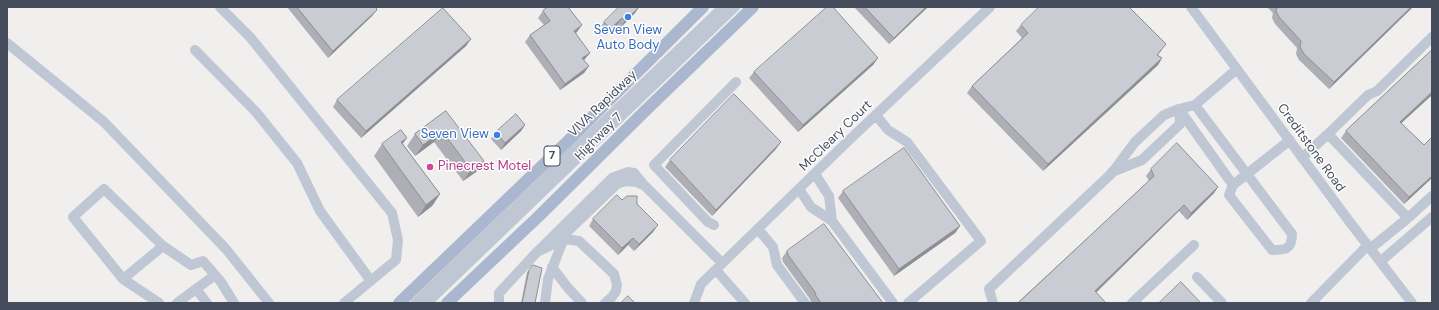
<!DOCTYPE html>
<style>
body{margin:0}
#map{position:relative;width:1439px;height:310px;overflow:hidden;background:#f1eeee;font-family:"DM Sans",sans-serif}
canvas{display:block}
.frame{position:absolute;inset:0;border:8px solid #454d5d;pointer-events:none}
</style>
<div id="map">
<canvas width="1439" height="310"></canvas>
<div class="frame"></div>
</div>
<script>
const context = document.querySelector('canvas').getContext('2d');
context.lineJoin = 'round';
function strokePath(path, color, width, dash) { context.strokeStyle = color; context.lineWidth = width; context.lineCap = dash ? 'butt' : 'round'; context.setLineDash(dash || []); context.stroke(path); }
function paint(path, color) { context.fillStyle = color; context.fill(path, 'evenodd'); }
function write(font, color, halo, rows, align = 'center') {
  context.font = font + ' "DM Sans",sans-serif'; context.lineWidth = 3; context.setLineDash([]); context.textBaseline = 'middle'; context.strokeStyle = halo; context.fillStyle = color; for (const [text, x, y, turn = 0] of rows) {
    context.save(); context.translate(x, y); context.rotate((+turn || 0) * Math.PI / 180); context.textAlign = isNaN(turn) ? turn : align; if (halo) context.strokeText(text, 0, 0); context.fillText(text, 0, 0); context.restore();
  }
}
strokePath(new Path2D(`
 M220,7L250,37L392,213L398,240L396,260L344,303
 M1191,7L1349,221L1412,303
 M7,43L104,122L226,249L269,303
 M195,50L256,112L297,163L320,211L371,281
 M1179,109L1233,185L1229,195L1272,250C1285,250 1292,250 1292,234L1195,105
 M876,115L888,130L907,142L981,241L908,303
 M1302,158L1328,134
 M1112,172L1142,160L1180,124L1179,109
 M815,174L829,196L832,221
 M1233,185L1290,140
 M799,189L811,207L832,221L893,303
 M1408,218L1328,134L1368,95L1377,91L1432,37
 M714,225L708,222L654,165L736,82
 M758,229L773,247L777,265L805,303
 M1371,248L1408,218L1432,196
 M537,252L612,178L628,172L634,173L644,185L722,263
 M1381,261L1432,217
 M552,267L568,288L582,303
 M716,270L745,303
 M1197,277L1222,303
 M123,279L163,246
 M159,303L123,279L73,217L104,189L163,246L191,265L203,261L221,282L234,303
 M177,303L196,289
 M207,303L196,289L215,275
 M415,303L723,7
 M427,303L735,7
 M499,303V293L537,252L564,239L579,241L614,274L617,285L616,291L612,297L605,303
 M545,303L548,279L566,233L617,184C626,180 634,180 643,185
 M694,303L701,284L846,143L990,7
 M993,303L989,289L1112,173L1135,142L1164,115L1179,109L1195,105L1237,69
 M1132,303L1194,245
 M1311,303L1368,245`), '#c0c7d4', 10);
strokePath(new Path2D(`
 M399,303L569,140L703,7
 M447,303L539,216L645,111L753,7`), '#abb7cf', 12);
paint(new Path2D(`
 M287,7H376L372,16L328,58Z
 M639,7L635,13L620,28L617,25L606,36L599,29L604,22Z
 M854,7H928L889,44Z
 M1267,7H1413L1329,89L1299,60L1296,54L1297,48L1275,24L1272,18L1273,13Z
 M543,11L577,32L576,33L585,59L584,60L589,66L584,73L560,90L525,42L530,35L544,25L538,18Z
 M1021,25L1162,50L1158,55L1162,58L1158,65L1043,171L967,93L972,86L1022,38L1016,31Z
 M471,39L466,46L361,138L333,107L337,100Z
 M1432,50V95L1401,123L1424,145L1432,137V178L1404,204L1341,138L1346,131Z
 M878,58L873,65L798,132L749,78L754,72Z
 M446,111L476,172L463,181L434,142L415,156L407,146L415,134Z
 M525,125L521,131L501,150L491,139L496,132Z
 M382,144H403L440,194L432,206L418,217L374,156Z
 M776,149L712,216L665,167L670,160Z
 M1151,169L1218,187L1214,193L1187,220L1179,211L1096,293L1106,303H1017L1149,181L1146,176Z
 M843,191L960,226L955,233L894,276L838,198Z
 M622,200L637,204L653,232L634,251L628,245L618,255L589,226L593,219Z
 M787,251L883,303H811L810,299L783,262L782,258Z
 M529,270L535,303H521L527,272Z`), '#aeafb6');
paint(new Path2D(`
 M639,7L635,13L620,28L625,21Z
 M926,7H928L889,44L894,38Z
 M1411,7H1413L1329,89L1334,82Z
 M377,10L372,16L328,58L333,51Z
 M622,18L617,25L606,36L610,29Z
 M582,25L577,32L569,38L574,31Z
 M471,39L466,46L361,138L366,131Z
 M590,53L585,59L578,64L582,58Z
 M878,58L873,65L798,132L803,125Z
 M1162,58L1158,65L1043,171L1048,164Z
 M589,66L584,73L560,90L565,84Z
 M1432,92V95L1395,129L1400,122Z
 M525,125L521,131L501,150L505,143Z
 M442,131L434,142L415,156L423,145Z
 M407,138L399,149L401,142Z
 M781,142L776,149L712,216L716,210Z
 M484,161L476,172L463,181L471,170Z
 M1432,176V178L1404,204L1409,197Z
 M1218,187L1214,193L1187,220L1191,213Z
 M440,194L432,206L418,217L426,205Z
 M1184,205L1179,211L1090,298L1095,291Z
 M658,225L653,232L634,251L639,244Z
 M960,226L955,233L894,276L899,269Z
 M633,238L628,245L618,255L622,248Z`), '#8d8f94');
const building = new Path2D(`
 M297,7H376L377,10L333,51Z
 M548,7H568L582,25L574,31L590,53L582,58L589,66L565,84L530,35L550,21L543,11Z
 M619,7H639L625,21L622,18L610,29L604,22Z
 M827,7H833L878,58L803,125L754,72Z
 M865,7H926L894,38Z
 M1039,7H1129L1166,44L1157,55L1162,58L1048,164L972,86L1028,33L1021,25Z
 M1278,7H1411L1334,82L1304,54L1300,47L1301,41L1279,17L1276,11Z
 M443,8L471,39L366,131L337,100Z
 M1432,50V92L1400,122L1424,145L1432,137V176L1409,197L1346,131Z
 M734,94L781,142L716,210L670,160Z
 M446,111L484,161L471,170L442,131L423,145L415,134Z
 M516,114L525,125L505,143L496,132Z
 M401,130L407,138L401,142L440,194L426,205L382,144Z
 M1177,143L1218,187L1191,213L1184,205L1095,291L1106,303H1018L1154,176L1151,169Z
 M904,148L960,226L899,269L843,191Z
 M617,195L622,200L627,196H637V204L658,225L639,244L633,238L622,248L593,219Z
 M824,224L883,303H821L816,296L815,292L788,255L787,251Z
 M533,265L542,268L535,303H522L529,270Z
 M1181,282L1201,303H1159Z
 M628,296L634,302L633,303H621Z`);
paint(building, '#caccd4');
strokePath(building, '#8d8f94', 1);
for (const [x, y, r, color] of [
 [628,17,4,"#3f7fe0"],
 [497,135,4,"#3f7fe0"],
 [430,167,4,"#d1479c"]
]) { const dot = new Path2D(); dot.arc(x, y, r, 0, 2 * Math.PI); context.fillStyle = color; context.fill(dot); strokePath(dot, '#fff', 1.5); }
for (const [x, y, w] of [
 [552,156,16]
]) { const box = new Path2D(); box.roundRect(x - w / 2, y - 10, w, 20, 3); context.fillStyle = '#fff'; context.fill(box); strokePath(box, '#454d5d', 1); }
write('bold 12px', '#454d5d', null, [
 ["7",552,156]
]);
write('13px', '#366cbe', '#fff', [
 ["Seven View",628,31],
 ["Auto Body",628,46],
 ["Seven View",489,135,"right"]
]);
write('13px', '#454d5d', '#fff', [
 ["VIVA Rapidway",603,104,-44],
 ["McCleary Court",836,136,-44],
 ["Highway 7",599,137,-45],
 ["Creditstone Road",1311,148,54]
]);
write('13px', '#b23c85', '#fff', [
 ["Pinecrest Motel",438,167]
], 'left');
</script>
